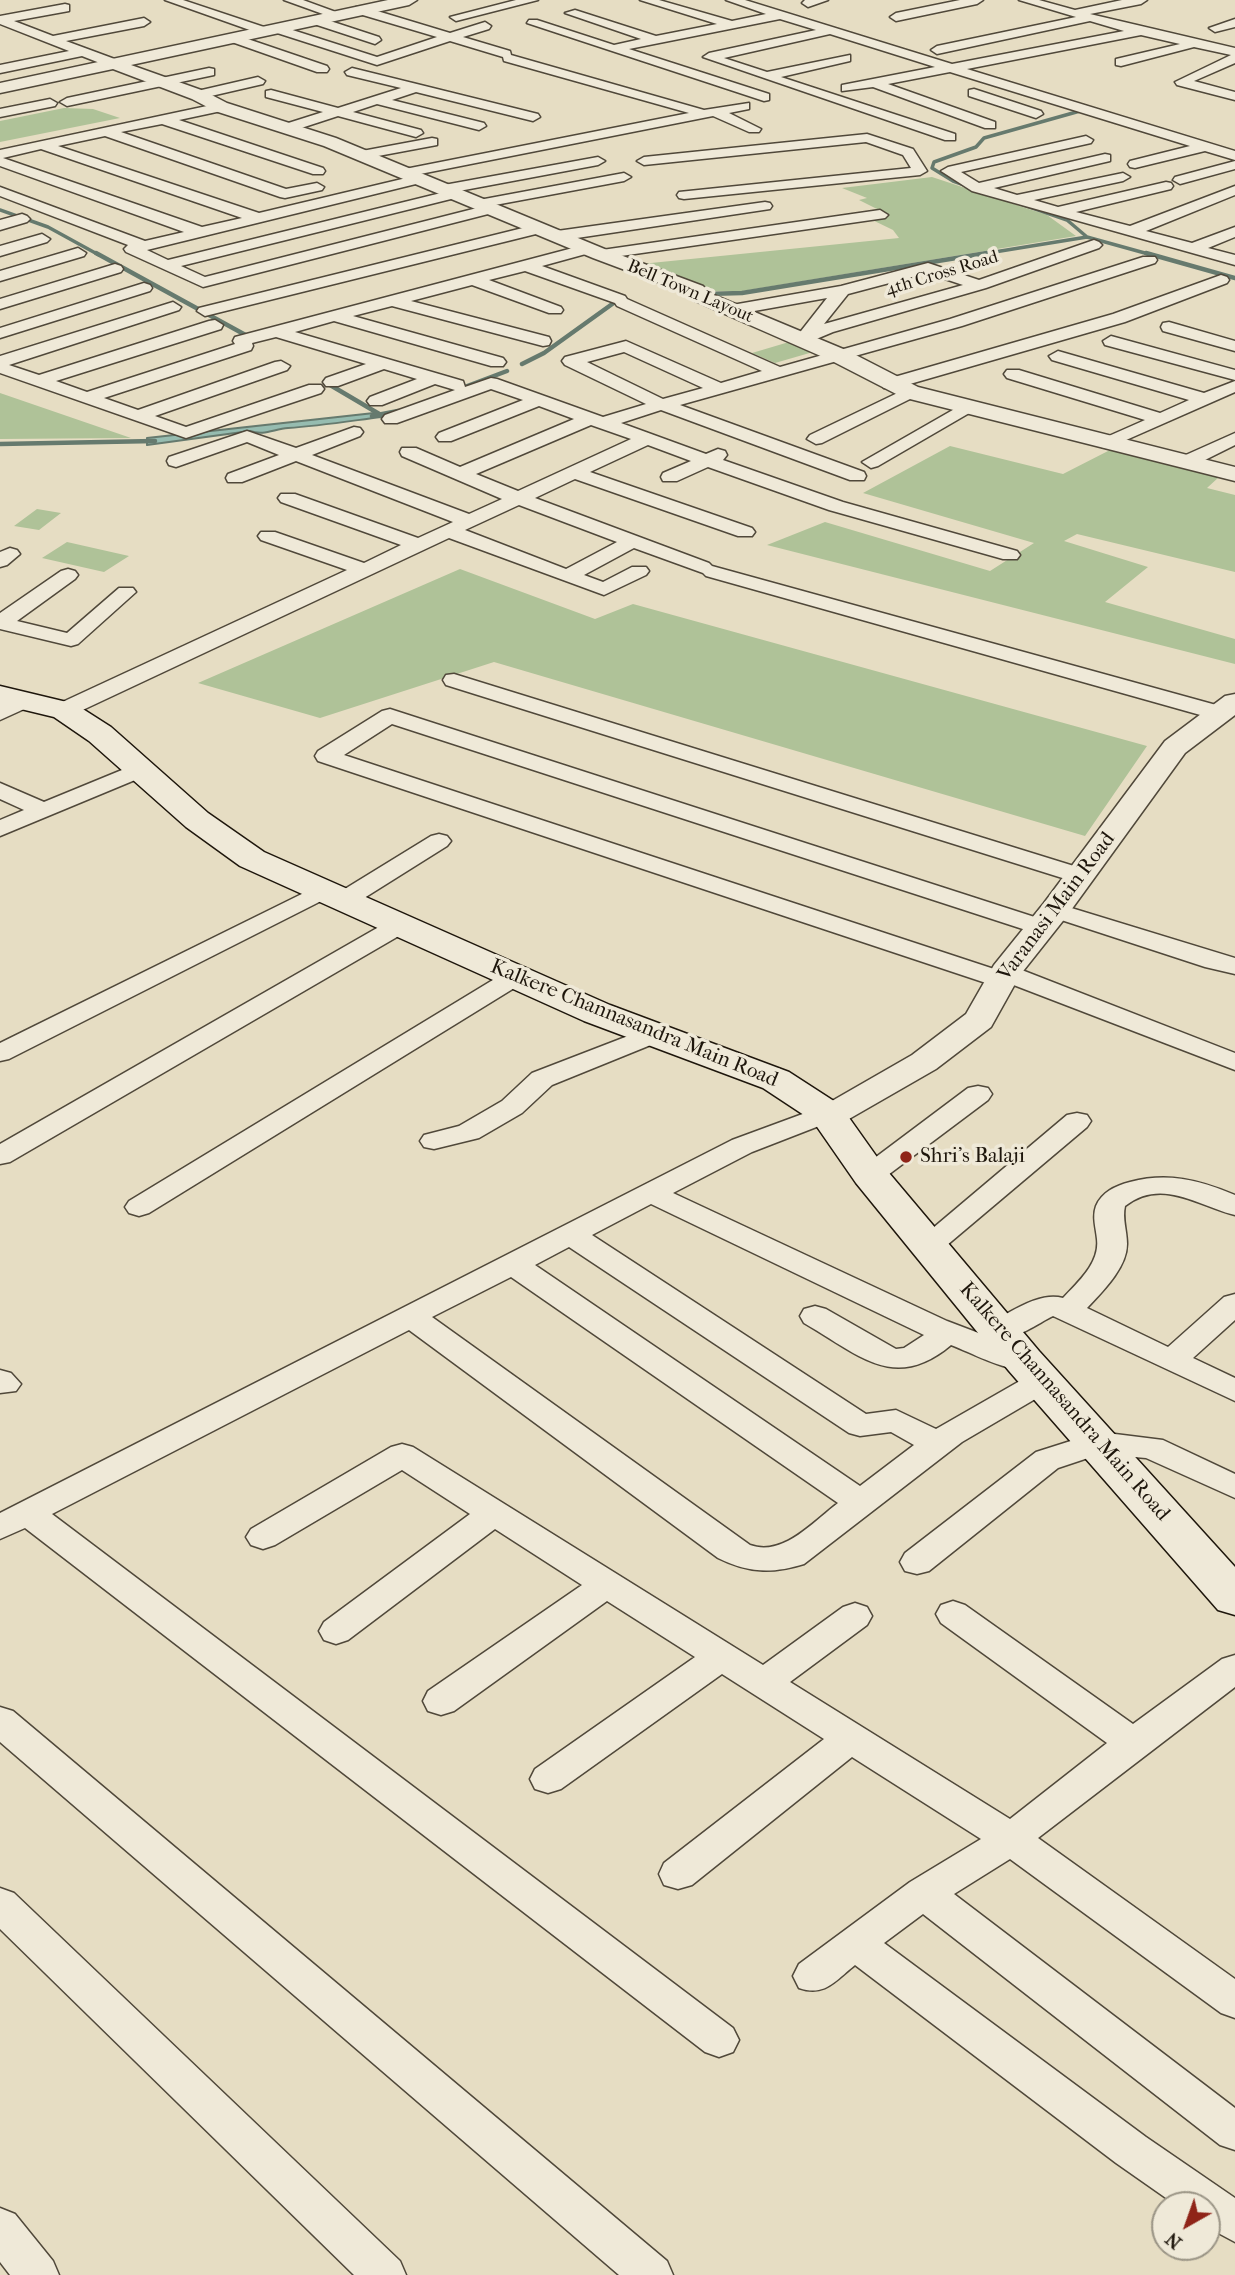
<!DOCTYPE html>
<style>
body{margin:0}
#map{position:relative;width:1235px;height:2275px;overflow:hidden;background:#e6ddc3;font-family:"IM FELL French Canon",serif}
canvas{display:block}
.north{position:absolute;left:1151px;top:2191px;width:70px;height:70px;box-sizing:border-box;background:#efe9d8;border:2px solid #9b9586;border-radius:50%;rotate:220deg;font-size:19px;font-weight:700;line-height:28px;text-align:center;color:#1e160c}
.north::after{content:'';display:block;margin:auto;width:24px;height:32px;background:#8f2418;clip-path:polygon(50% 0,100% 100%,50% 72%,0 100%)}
</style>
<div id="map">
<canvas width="1235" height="2275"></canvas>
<div class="north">N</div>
</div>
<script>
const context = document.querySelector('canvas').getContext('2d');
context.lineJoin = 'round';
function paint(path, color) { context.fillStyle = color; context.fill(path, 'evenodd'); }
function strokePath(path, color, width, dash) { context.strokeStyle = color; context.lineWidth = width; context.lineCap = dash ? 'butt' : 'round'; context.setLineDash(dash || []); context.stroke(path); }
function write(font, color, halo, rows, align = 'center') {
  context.font = font + ' "IM FELL French Canon",serif'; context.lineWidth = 7; context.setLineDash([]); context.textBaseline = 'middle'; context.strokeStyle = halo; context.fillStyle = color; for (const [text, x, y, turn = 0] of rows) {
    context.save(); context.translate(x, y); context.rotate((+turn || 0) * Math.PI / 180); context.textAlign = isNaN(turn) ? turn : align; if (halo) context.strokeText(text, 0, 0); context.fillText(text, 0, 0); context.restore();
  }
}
paint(new Path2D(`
 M64,108L93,109L120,118L0,142V121Z
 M932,177L1047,215L1076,236L742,291H711L641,264L899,238L893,230L858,213L877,209L859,200L867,198L842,188Z
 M789,342L813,352L775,363L752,353Z
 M0,393L131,438L0,439Z
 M950,446L1063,474L1110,450L1219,477L1207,488L1235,495V572L1077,534L1064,541L1148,567L1105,602L1235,639V664L767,545L825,522L990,571L1034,543L863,493Z
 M37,509L61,513L39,530L14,526Z
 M67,542L129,556L104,572L42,558Z
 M460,569L595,619L633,604L1147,746L1085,836L494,662L320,718L198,683Z`), '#afc298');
const water = new Path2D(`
 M374,413L381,417C350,421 319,426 288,428C274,429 264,436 250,431L147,445V438Z`);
paint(water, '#96bcb0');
strokePath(water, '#667a6e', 2);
strokePath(new Path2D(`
 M970,187L953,181L932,168L934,162L976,147L984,138L1080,111
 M0,210L48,227L99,255
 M1087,237L1152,255
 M976,255L1087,237L1067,220L1021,204`), '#667a6e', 3.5);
strokePath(new Path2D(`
 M96,253L251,338
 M1146,253L1235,278
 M706,294L742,293L987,253
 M522,364L544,353L615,302
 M325,382L381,415
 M462,388L507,371
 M372,416L398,411
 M0,444L155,441`), '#667a6e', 4.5);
const minor = new Path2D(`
 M165,0H183L270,29L276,25L280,26L377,57L437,37L356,13V7H364L450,33L485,22L491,26L489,29L463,37L510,51L511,55L704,110L749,103V109L729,113L761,129L759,132H749L713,116L405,177L400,176L398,173L400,170L689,113L504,61L503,57L450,41L377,65L271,31L265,35L261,34Z
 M284,0H303L344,15L334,18Z
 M516,0H538L456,21L450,17Z
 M640,0H659L732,21L766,14L726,0H745L952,64L1124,31L1090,21L937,54L931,50L937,46L1076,17L1019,0H1039L1075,10L1122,0H1147L1141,4L1090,14L1235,48V63L1194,81L1235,92V100L1177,85L1175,82L1231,55L1194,47L1121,66L1116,65V59L1180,44L1141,35L967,69L1235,151V160L1205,151L1135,168L1130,167L1128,164L1130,161L1190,146L950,72L888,84L995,122V128H985L873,87L842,91V85L935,67L830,34L724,58L767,72L850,55V61L781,77L955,134V140H945L703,57L709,53L816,30L780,19L629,49L769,94V100L764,101L527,23L529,20H537L614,45L641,39L565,13L575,10L656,36L717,24Z
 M805,0H828L808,7L802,3Z
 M960,0H983L977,4L896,21L890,17L896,13Z
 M65,4L69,5V11L14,21L53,36L144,18L150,22L144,26L66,41L120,61V67H110L82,56L0,73V65L69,51L0,24V16Z
 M315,16L379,37L381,40L375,44L311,23L309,20Z
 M1235,19V27L1215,32L1209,28Z
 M233,34L327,66L329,69L327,72H317L229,41L227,38Z
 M209,68L214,69V75L67,106L60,102L67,98Z
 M352,68L538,114L540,117L533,121L416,92L392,100L484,123L486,126L479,130L377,104L353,112L421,130L423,133L416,137L338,116L292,131H282V125L323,112L266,97V91L271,90L338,108L401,88L347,75L345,72Z
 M258,77L265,81L263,84L198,99L191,95L193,92Z
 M974,89L1041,111L1043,114L1036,118L969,96V90Z
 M50,99L57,103L55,106L0,117V109Z
 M221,103L228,107L226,110L179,120L323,168L325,171L323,174H313L162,124L121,132L286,189L317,183L324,187L322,190L285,198L280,197L105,136L58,146L259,213L419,175L426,179L424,182L147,250L168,260L441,193L437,189L444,185L598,157L605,161L598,165L459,191L461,194L459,197L181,266L205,277L477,208L472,204L479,200L624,173L631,177L624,181L495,205L498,209L496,212L203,287L126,252L124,249L128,245L0,196V187L145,241L184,232L0,166V150ZM41,149L242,218L202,227L3,158Z
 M867,134L913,149L927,171L920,175L684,199L679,198L677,195L679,192L911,168L903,155L866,142L644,165L637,161L644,157Z
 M1086,136L1093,140L1091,143L961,172L979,183L1105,154L1110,155V161L994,188L1017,195L1123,173L1130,177L1123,181L1034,200L1058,207L1166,182L1171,183L1173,186L1171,189L1076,212L1130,226L1235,186V195L1146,231L1192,243L1235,227V237L1208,248L1235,255V265L972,191L941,171L948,167Z
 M432,138L437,139V145L362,159L355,155L362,151Z
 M1235,161V169L1180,184L1173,180L1175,177Z
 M765,202L770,203L772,206L770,209L557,241L549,236L557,231Z
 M880,210L888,215L885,218L600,259L594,257L593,252L542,266L625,296L627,299L780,367L950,319L1143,257H1155L1157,260L1155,263L962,326L680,405L864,472L866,476L864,480H850L661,410L621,423L706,454L718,449L725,451L727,455L723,460L843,502L1017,551L1020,555L1017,559H1003L829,510L708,467L677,481H663L661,477L663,473L691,461L648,445L590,472L752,528L755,532L752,536H738L575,479L535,498L709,563L712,566L1227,708L1230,713L1227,718H1211L706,576L703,573L634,548L584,575L603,582L632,567H646L649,571L646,575L604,595L449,538L72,715H56L53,710L56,705L347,570L261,540L258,536L261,532H275L364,563L401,545L281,502L278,498L281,494H295L418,538L453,522L296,461L242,482H228L226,478L228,474L279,455L247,442L176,467L169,465L167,461L169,457L247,431L296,448L354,427L360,428L363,432L360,436L312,455L469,514L502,499L402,456L400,452L402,448H416L460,467L574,419L539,406L451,441H439L436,437L439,433L523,400L491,389L397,423H385L382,419L385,415L455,390L435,384L382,405H370L367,401L370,397L417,379L384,369L338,386H326L323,382L326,378L366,364L276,337L252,343L253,346L251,350L104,398L138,410L275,362L281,361L290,366L287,370L155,416L186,427L309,385H321L324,389L321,393L186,438L0,373V356L173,302L181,307L179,310L9,365L39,375L209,321L215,320L223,325L221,329L56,381L87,392L235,344L233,341L235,337L588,244L594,246L595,251ZM525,271L615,303L617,306L762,371L721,383L626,341L565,357L562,361L565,365L646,404L603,417L497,379L491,378L465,387L463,381L295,332L334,321L491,366H503L506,362L503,358L353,316L392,306L543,346L549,345L551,341L549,337L411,301L472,285L549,313H561L563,310L561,307L489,280ZM624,352L703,388L663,399L587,362ZM591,425L631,439L518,491L476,474ZM519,505L617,542L566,569L465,530Z
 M22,214L27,216L30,219L27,222L0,230V220Z
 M539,224L547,229L544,232L205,316L197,311L199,308Z
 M42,234L50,239L47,242L0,256V246Z
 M1094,240L1099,242L1102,245L1099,248L986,288L833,332L802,345L794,340L827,298L732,315L724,310L732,305L841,286L928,263L979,280ZM927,273L963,285L824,324L848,294Z
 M78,248L86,253L84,256L0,281V271Z
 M115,264L121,266L123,269L121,272L0,309V299Z
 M1221,275L1227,277L1229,280L1227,283L1125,322L896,388H884L881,384L884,380L1113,314Z
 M144,283L150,285L152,288L150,291L0,338V328Z
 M1169,322L1235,341V351L1163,331L1161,327L1163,323Z
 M1111,336L1235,370V380L1105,345L1103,341Z
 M1058,351L1204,393L1235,381V392L1108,448L1102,447L1099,443L1102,439L1145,420L1007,378L1004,374L1007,370H1019L1160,413L1189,400L1052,360L1049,356Z
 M910,387L916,388L919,392L916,396L822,443L816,444L807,439L810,435Z
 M965,403L971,404L974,408L971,412L878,466L871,468L862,462Z
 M1235,433V445L1193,466L1186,468L1177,462L1179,458Z
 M10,548L17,550L20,554L7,565L0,567V552Z
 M68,569L75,571L78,575L75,579L17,621L67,633L119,588H133L136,592L78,644L71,646L0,629V613L61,571Z
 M454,674L1090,871L1093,876L1090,881L1081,883L1072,881L446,685L443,680L446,675Z
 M25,693L33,695L36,700L33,705L0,720V704Z
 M390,709L1050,922L1054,927L1050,932L1041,935L1032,932L392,724L344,755L994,969L1005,964L1014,967L1235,1053V1070L1011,984L1001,988L992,985L318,761L315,756L318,751L382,711Z
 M139,763L147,765L150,770L147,775L0,836V820L24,810L0,799V783L44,802Z
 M439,834L447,836L451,841L447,846L353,905L344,907L335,905L332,900L335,895L431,836Z
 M322,884L331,886L334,891L331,896L9,1059L0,1061V1043Z
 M1055,903L1235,958V974L1205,967L1046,915L1043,910L1046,905Z
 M400,917L409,920L413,925L409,930L10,1162L0,1164V1144L391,920Z
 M515,969L524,972L528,977L524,982L149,1213L139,1216L129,1213L125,1207L129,1201L506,972Z
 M654,1026L663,1028L667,1034L663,1040L552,1085L522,1113L479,1138L434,1149L424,1147L420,1141L424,1135L459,1126L502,1101L532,1073Z
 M978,1086L988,1088L992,1094L988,1100L880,1181L870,1184L860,1181L856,1175L860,1169L968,1088Z
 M827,1105L837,1107L841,1113L837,1119L752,1152L673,1193L947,1321L989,1337L985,1330L989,1323C1010,1313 1039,1291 1063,1298C1078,1282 1100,1263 1097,1239C1096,1228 1092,1217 1096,1206C1102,1192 1115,1186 1130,1182C1168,1172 1199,1180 1235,1195V1215C1198,1206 1162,1177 1125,1206C1122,1219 1127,1230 1127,1244C1127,1268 1102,1292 1087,1308L1168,1347L1224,1297L1235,1294V1320L1193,1358L1235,1378V1401L1053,1316C1035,1325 1012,1343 991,1338L1035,1354L1040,1361L1035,1368C1010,1375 975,1354 951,1345C894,1393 858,1354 804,1323L800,1316L804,1309L815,1306L826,1309L896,1349L904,1348L924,1335L651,1204L592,1235L866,1414L896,1410L936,1429L1032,1374L1043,1371L1054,1374L1059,1381L1054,1388L962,1442L804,1564C772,1574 748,1573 718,1558L409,1330L52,1514L733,2028L739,2040L733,2052L719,2057L705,2052L25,1528L0,1539V1513L732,1140ZM569,1247L849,1433L860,1436L891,1432L914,1445L860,1486L535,1265ZM511,1277L838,1503C813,1522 783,1557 750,1545L432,1317Z
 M1077,1113L1087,1115L1091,1121L1087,1127L940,1251L930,1254L920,1251L915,1245L920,1239L1067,1115Z
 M0,1370L11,1373L21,1384L16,1391L0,1393Z
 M1099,1432L1163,1440L1235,1474V1498L1146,1458L1100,1454L1058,1468L929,1571L917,1574L905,1571L900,1562L905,1553L1036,1452Z
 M402,1444L413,1447L763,1665L843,1607L855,1603L867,1607L872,1616L867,1625L790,1682L1010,1819L1107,1743L941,1623L936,1614L941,1605L953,1601L965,1605L1133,1724L1222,1659L1235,1655V1687L1038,1838L1235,1979V2018L1221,2013L1010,1859L954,1894L1235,2108V2150L1220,2145L923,1914L884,1943L1146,2137L1235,2198V2242L1207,2227V2205H1176L1116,2163L855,1965C835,1981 825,1997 799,1988L793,1976L799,1964L910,1882L981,1839L852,1757L692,1885L678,1889L664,1885L659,1874L664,1863L824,1739L722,1674L561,1789L548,1793L535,1789L530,1779L535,1769L695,1657L607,1601L454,1711L441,1715L428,1711L423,1701L428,1691L582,1585L495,1529L348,1640L336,1644L324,1640L319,1631L324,1622L470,1514L402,1470L275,1545L263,1549L251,1545L246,1537L251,1529L391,1447Z
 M0,1707L13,1711L667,2261L673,2275H619L0,1742Z
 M0,1888L14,1893L400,2261L406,2275H354L0,1929Z
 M0,2208L15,2214L53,2261L59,2275H10L0,2262Z`);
const tertiary = new Path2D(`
 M388,0H417L409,5L131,65L204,91L227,103L336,138L607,250L703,286L709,293L848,351L918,387L1235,467V481L902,397L832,361L695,301L689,294L593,258L324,146L215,111L192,99L113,69L0,93V83Z
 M1235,694V715L1185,753L1066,917L1020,975L991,1027L936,1069L842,1123L830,1126L818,1123L813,1116L818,1109L912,1055L966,1014L994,965L1044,903L1165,741L1225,696Z`);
const secondary = new Path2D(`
 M0,686L75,704L111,727L208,813L264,852L610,1005L789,1072L840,1105L884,1167L1039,1351L1235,1567V1615L1218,1610L1009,1371L856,1183L813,1121L763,1088L584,1021L240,866L186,827L89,741L54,717L0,704Z`);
strokePath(minor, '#50483a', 3);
strokePath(tertiary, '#50483a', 3);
strokePath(secondary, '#1e160c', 3);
paint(minor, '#efe9d8');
paint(tertiary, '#efe9d8');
paint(secondary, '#efe9d8');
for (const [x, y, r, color] of [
 [906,1157,7,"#8f2418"]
]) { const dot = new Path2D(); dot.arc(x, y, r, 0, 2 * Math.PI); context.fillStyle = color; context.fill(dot); strokePath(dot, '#efe9d8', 2.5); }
write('18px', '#1e160c', '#efe9d8', [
 ["4th Cross Road",942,274,-17],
 ["Bell Town Layout",690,292,23]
]);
write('21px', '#1e160c', '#efe9d8', [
 ["Varanasi Main Road",1057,907,-53],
 ["Kalkere Channasandra Main Road",634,1024,22],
 ["Kalkere Channasandra Main Road",1064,1402,49]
]);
write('21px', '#1e160c', '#efe9d8', [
 ["Shri's Balaji",920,1157]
], 'left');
</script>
